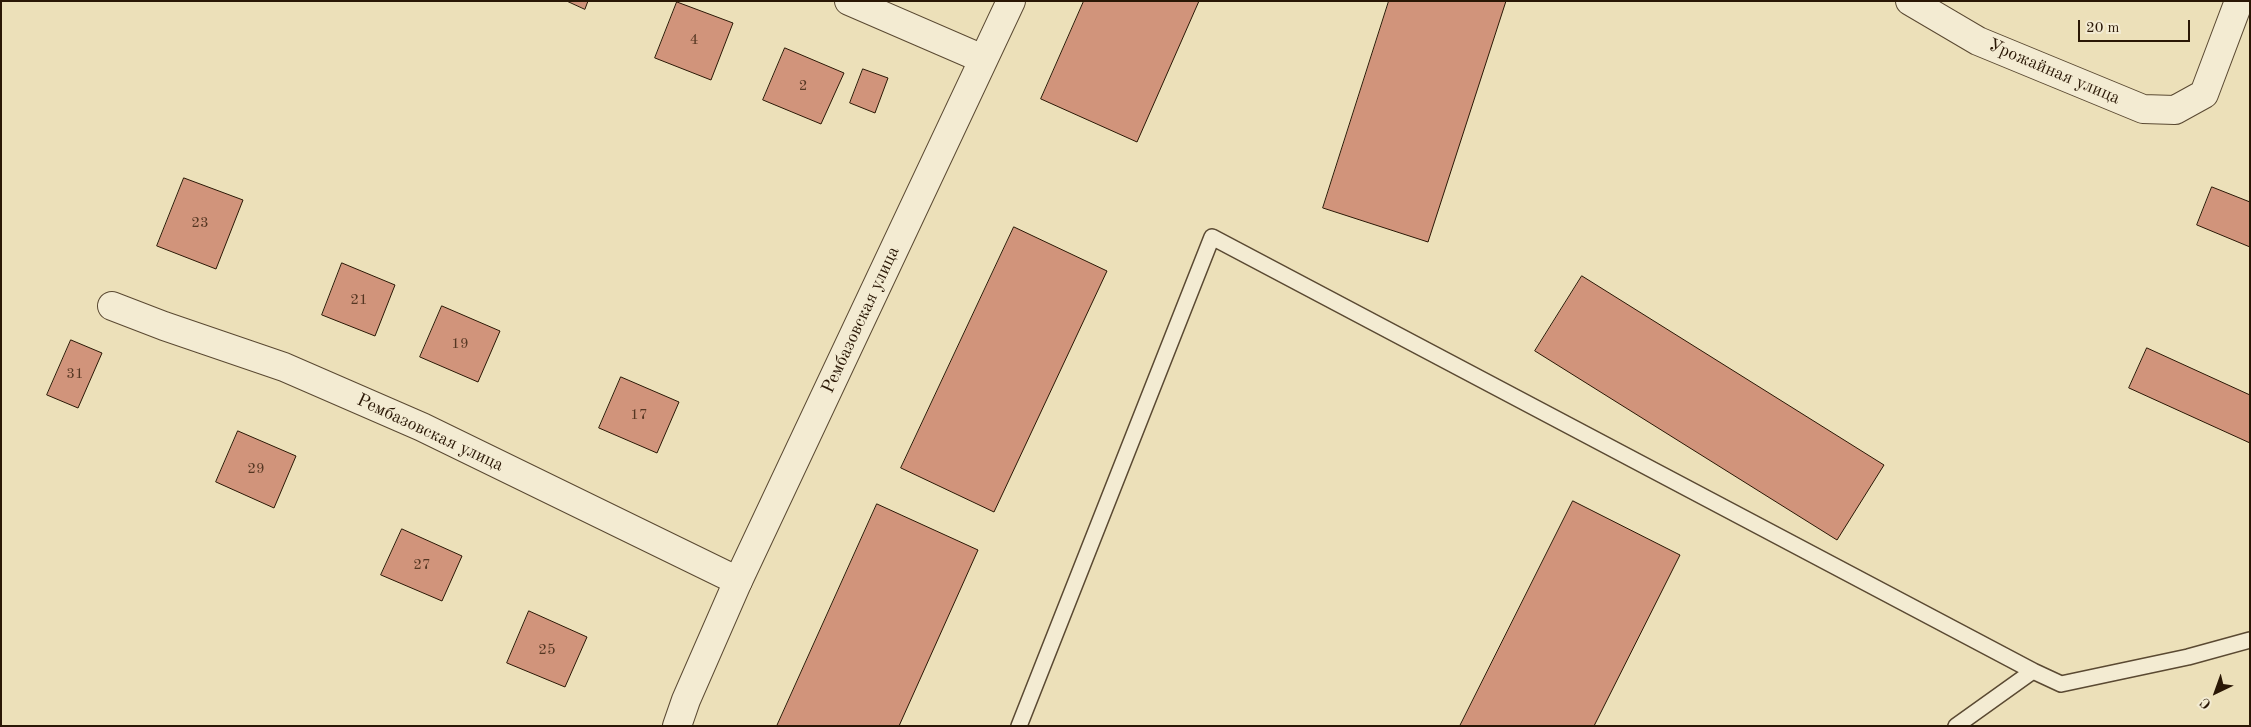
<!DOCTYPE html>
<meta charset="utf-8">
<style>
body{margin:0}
#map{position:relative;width:2251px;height:727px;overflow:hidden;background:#ece0b9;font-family:"Old Standard TT",serif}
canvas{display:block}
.frame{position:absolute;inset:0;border:2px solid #2a1705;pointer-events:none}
.north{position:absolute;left:2191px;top:667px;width:50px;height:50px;-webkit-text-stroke:4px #f3ebd2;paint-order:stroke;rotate:222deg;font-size:14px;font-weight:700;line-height:20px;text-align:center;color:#2a1705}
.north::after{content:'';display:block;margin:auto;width:18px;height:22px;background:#2a1705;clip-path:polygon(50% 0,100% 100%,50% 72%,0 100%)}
.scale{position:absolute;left:2078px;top:20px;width:112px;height:22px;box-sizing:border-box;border:2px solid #2a1705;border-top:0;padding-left:6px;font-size:15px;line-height:18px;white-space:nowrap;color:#2a1705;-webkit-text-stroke:4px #f3ebd2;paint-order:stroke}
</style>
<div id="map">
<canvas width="2251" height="727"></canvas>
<div class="frame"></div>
<div class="north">С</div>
<div class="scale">20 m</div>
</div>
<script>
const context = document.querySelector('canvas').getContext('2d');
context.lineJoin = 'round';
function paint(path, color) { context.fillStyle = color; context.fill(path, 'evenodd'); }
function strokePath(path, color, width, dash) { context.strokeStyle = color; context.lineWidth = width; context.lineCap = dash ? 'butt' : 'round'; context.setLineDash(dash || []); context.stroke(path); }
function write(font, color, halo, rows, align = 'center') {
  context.font = font + ' "Old Standard TT",serif'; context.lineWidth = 5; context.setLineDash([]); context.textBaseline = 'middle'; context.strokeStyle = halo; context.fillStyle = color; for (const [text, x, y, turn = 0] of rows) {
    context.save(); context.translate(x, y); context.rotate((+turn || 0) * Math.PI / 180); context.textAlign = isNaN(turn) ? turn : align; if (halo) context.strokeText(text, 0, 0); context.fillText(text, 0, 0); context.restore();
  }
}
const building = new Path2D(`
 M567,1H588L585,9Z
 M1084,1H1199L1137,142L1041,99Z
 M1389,1H1506L1428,242L1323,208Z
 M677,2L733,23L711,80L655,58Z
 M785,48L844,73L821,124L763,100Z
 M863,69L888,78L875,113L850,103Z
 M184,178L243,200L216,269L157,246Z
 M2212,187L2250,202V247L2197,225Z
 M1014,227L1107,271L994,512L901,468Z
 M342,263L395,285L375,336L322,315Z
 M1582,276L1884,465L1837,540L1535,351Z
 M442,306L500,331L478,382L420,357Z
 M71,340L102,353L78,408L47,395Z
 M2147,348L2250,395V443L2129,388Z
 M621,377L679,402L657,453L599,428Z
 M238,431L296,456L274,508L216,482Z
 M1573,501L1680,555L1594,726H1460Z
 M877,504L978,550L899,726H777Z
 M402,529L462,556L442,601L381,575Z
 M529,611L587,637L565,687L507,663Z`);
paint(building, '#d1947b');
strokePath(building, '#2a1705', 1);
const service = new Path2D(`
 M1019,726L1212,237L2033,671
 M1956,726L2033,671L2061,684L2188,657L2250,640`);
const minor = new Path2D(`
 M849,1L983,59
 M112,306L164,326L284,367L422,427L738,581`);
const tertiary = new Path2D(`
 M1910,1L1978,41L2143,109L2175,110L2204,94L2239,1
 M677,726L686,700L738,581L1011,1`);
strokePath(service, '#5a4932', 18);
strokePath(minor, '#5a4932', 30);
strokePath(tertiary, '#5a4932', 30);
strokePath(service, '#f3ebd2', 15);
strokePath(minor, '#f3ebd2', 28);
strokePath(tertiary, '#f3ebd2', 28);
write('15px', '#543622', null, [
 ["4",694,40],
 ["2",803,86],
 ["23",200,223],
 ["21",359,300],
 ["19",460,344],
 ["31",75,374],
 ["17",639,415],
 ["29",256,469],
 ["27",422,565],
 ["25",547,650]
]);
write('18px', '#2a1705', '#f3ebd2', [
 ["Урожайная улица",2054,72,23],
 ["Рембазовская улица",861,320,-65],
 ["Рембазовская улица",430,433,25]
]);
</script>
